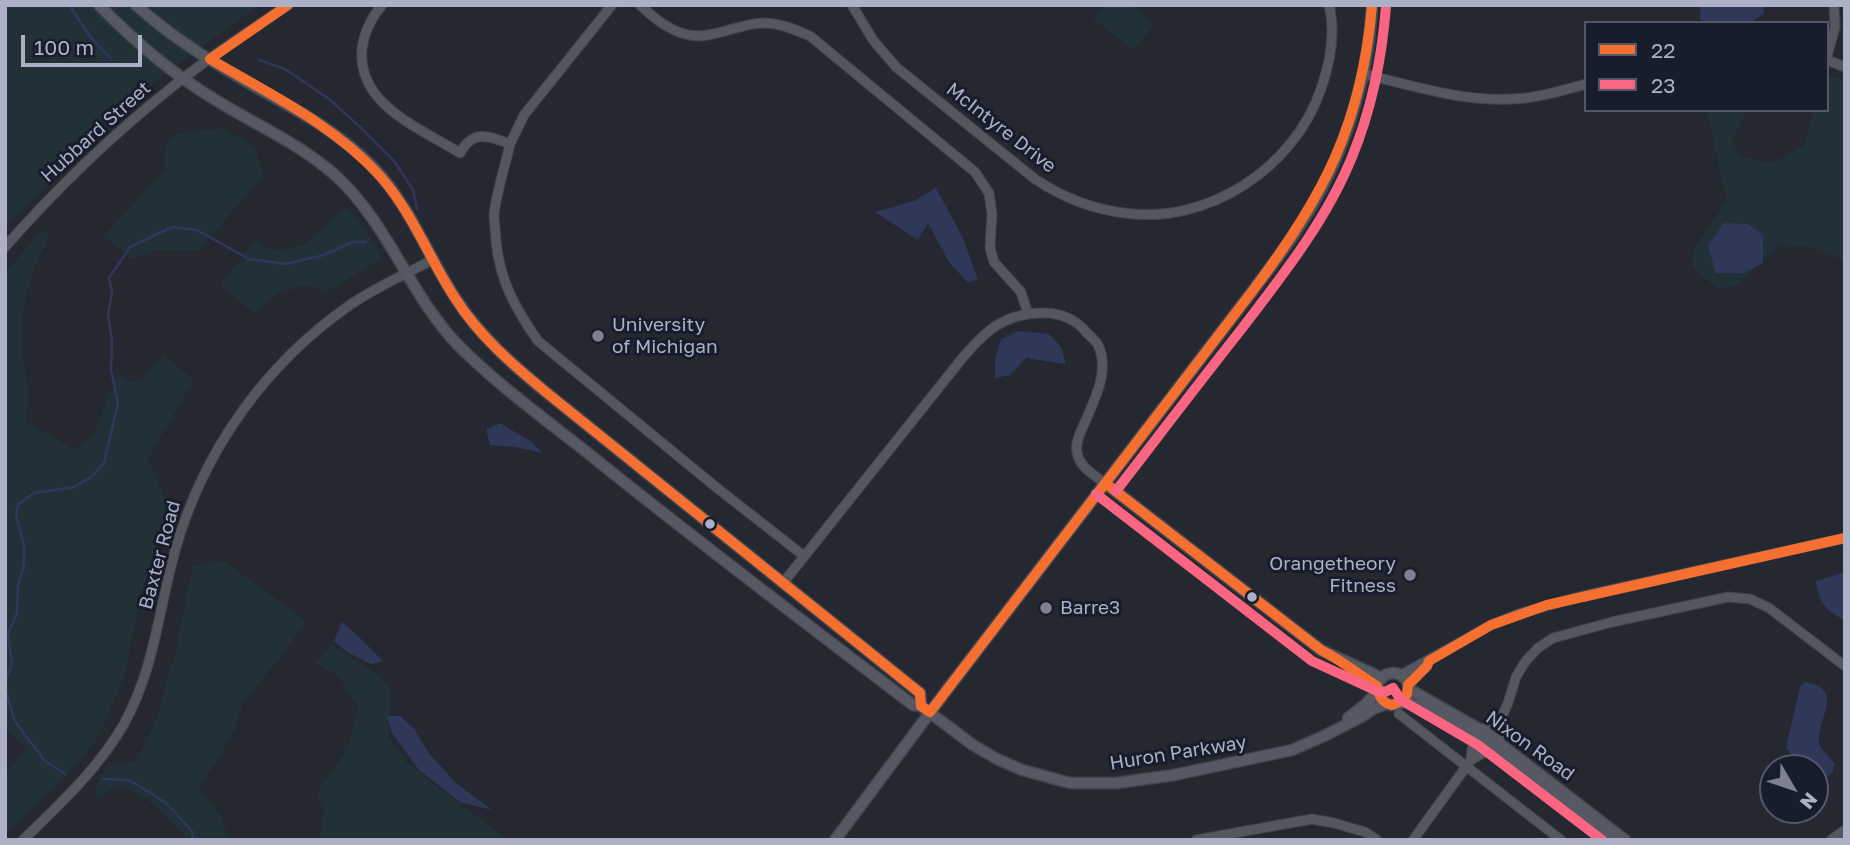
<!DOCTYPE html>
<style>
body{margin:0}
#map{position:relative;width:1850px;height:845px;overflow:hidden;background:#252831;font-family:"Golos Text",sans-serif}
canvas{display:block}
.frame{position:absolute;inset:0;border:7px solid #acb1c5;pointer-events:none}
.legend{position:absolute;left:1584px;top:21px;width:245px;height:91px;box-sizing:border-box;background:#181d2c;border:2px solid #535869;margin:0;padding:9px 12px;list-style:none;font-size:21px;color:#acb1c5}
.legend li{display:flex;align-items:center;gap:14px;height:35px}
.legend b{width:35px;border:2px solid #535869}
.north{position:absolute;left:1759px;top:754px;width:70px;height:70px;box-sizing:border-box;background:#181d2c;border:2px solid #535869;border-radius:50%;rotate:129deg;font-size:19px;font-weight:700;line-height:28px;text-align:center;color:#acb1c5}
.north::after{content:'';display:block;margin:auto;width:24px;height:32px;background:#7d8191;clip-path:polygon(50% 0,100% 100%,50% 72%,0 100%)}
.scale{position:absolute;left:21px;top:35px;width:121px;height:32px;box-sizing:border-box;border:4px solid #acb1c5;border-top:0;padding-left:9px;font-size:21px;line-height:24px;white-space:nowrap;color:#acb1c5;-webkit-text-stroke:5px #181d2c;paint-order:stroke}
</style>
<div id="map">
<canvas width="1850" height="845"></canvas>
<div class="frame"></div>
<ul class="legend">
<li><b style="height:9px;background:#f46f30"></b>22</li>
<li><b style="height:9px;background:#fa6682"></b>23</li>
</ul>
<div class="north">N</div>
<div class="scale">100 m</div>
</div>
<script>
const context = document.querySelector('canvas').getContext('2d');
context.lineJoin = 'round';
function paint(path, color) { context.fillStyle = color; context.fill(path, 'evenodd'); }
function strokePath(path, color, width, dash) { context.strokeStyle = color; context.lineWidth = width; context.lineCap = dash ? 'butt' : 'round'; context.setLineDash(dash || []); context.stroke(path); }
function write(font, color, halo, rows, align = 'center') {
  context.font = font + ' "Golos Text",sans-serif'; context.lineWidth = 6; context.setLineDash([]); context.textBaseline = 'middle'; context.strokeStyle = halo; context.fillStyle = color; for (const [text, x, y, turn = 0] of rows) {
    context.save(); context.translate(x, y); context.rotate((+turn || 0) * Math.PI / 180); context.textAlign = isNaN(turn) ? turn : align; if (halo) context.strokeText(text, 0, 0); context.fillText(text, 0, 0); context.restore();
  }
}
paint(new Path2D(`
 M5,5H257L258,6L151,84L5,226Z
 M1105,5H1132L1154,25L1134,50L1093,19Z
 M1827,75L1845,81V261L1814,248L1779,244L1736,286L1718,289L1693,268V250L1727,200L1706,110H1747L1732,141L1739,156L1773,163L1804,145L1814,110H1827Z
 M220,128L254,146L264,175L198,251L158,250L132,259L103,236L165,171V147L175,134Z
 M347,207L367,232L382,259L325,292L305,285L277,294L254,313L220,285L255,241L275,251L305,244Z
 M42,230L50,236C28,276 19,311 23,357C24,371 29,385 28,400C28,407 26,414 25,421L73,449L92,438L117,375L130,382L142,380L164,355L194,380L148,459L171,511L141,592L125,675L98,738L65,777L5,834V775L26,748L5,729V273Z
 M224,561L306,621L280,658L243,702L235,730L199,789L220,815L228,836L224,840H188C175,824 135,780 112,789C108,791 103,796 98,799L94,790L107,766L136,761L155,723L175,653L193,566Z
 M331,646L370,669L390,687L389,737L407,763L508,840H320L319,836L324,815L317,792L346,751L359,708L338,676L315,663Z`), '#223037');
paint(new Path2D(`
 M1699,5H1763L1764,13L1751,23H1702L1700,18L1701,6Z
 M936,188L962,236L978,279L968,283L949,262L928,223L918,240L875,212L914,201Z
 M1724,223L1748,224L1763,236V263L1743,273H1716L1708,246Z
 M1019,331L1049,334L1061,347L1066,364L1026,358L1010,375L995,378V359L1001,339Z
 M500,423L532,442L542,453L516,447L490,445L486,429Z
 M1845,572V620C1826,612 1818,601 1816,581Z
 M342,622L357,635L383,661L371,664L347,652L334,641Z
 M1805,682C1846,689 1817,719 1819,741C1820,751 1830,757 1835,764L1832,773L1824,779L1815,774V768C1802,768 1793,758 1786,747L1800,687Z
 M387,716H400L414,729L428,752L456,783L492,810L460,802L419,770L392,733Z`), '#2f3859');
strokePath(new Path2D(`
 M69,5L92,39L112,60
 M259,60L285,69L329,99L360,127L394,161L413,190L417,209
 M5,683L12,664L8,633L17,613L18,585L24,565V545L16,515L18,505L34,493L74,487L91,477L104,463L118,403L111,370L112,341L108,314L112,293L109,278L130,247L172,227L197,230L249,259L286,264L324,255L353,242H366
 M5,689L15,722L45,761L65,774
 M103,779L129,780L166,803L192,831L193,840`), '#2f3859', 2.5);
const minor = new Path2D(`
 M382,5C371,18 364,33 362,49C357,105 420,128 460,153C473,129 489,136 510,144C505,167 497,190 494,214C494,223 496,232 496,241C500,281 515,308 538,341L717,488L804,556
 M640,5C659,23 681,40 708,35C726,32 744,24 762,23C780,23 794,29 810,36L975,172L989,193L992,214L990,248L994,262L1021,292L1028,314
 M852,5L873,40L896,67L1035,179C1062,197 1092,209 1124,213C1208,225 1294,168 1321,89C1330,63 1336,33 1329,5
 M1827,56L1835,27L1834,5
 M1827,60L1845,67
 M1363,74C1411,85 1462,102 1512,99C1537,98 1561,91 1586,84
 M510,144L524,115L612,5
 M5,247C56,189 111,136 171,88C207,58 248,32 288,5
 M783,583L960,361C984,332 1004,312 1045,313C1061,313 1077,320 1087,333C1090,336 1096,341 1098,345C1110,370 1095,399 1085,422C1081,431 1075,442 1077,452C1079,467 1094,475 1105,483
 M1401,675L1491,625L1518,614L1582,596L1845,538
 M1408,685L1427,666L1429,661
 M1399,714L1561,840
 M1500,721L1508,703L1516,677L1525,662L1538,648L1553,638L1612,622L1728,597L1750,599L1769,608L1845,666
 M1481,729L1493,727L1500,721L1498,731L1500,744
 M1481,740L1472,749L1471,760L1488,750L1495,749
 M23,840C60,804 98,769 124,724C155,667 158,612 175,551C203,451 265,364 350,305C376,287 406,274 434,259
 M1196,840L1312,819L1334,823L1365,832L1377,840
 M1413,840L1471,760
 M1831,840L1845,830`);
const major = new Path2D(`
 M99,5C134,41 171,73 214,99C254,124 299,143 335,175C389,224 409,295 459,346C500,387 549,422 594,458C692,537 792,613 892,689L913,705L921,706L973,745L997,759L1022,770L1070,783H1117L1174,775L1292,750L1324,736L1363,716L1373,709L1386,704
 M136,5C173,39 216,64 259,89C300,112 340,133 373,167C412,208 427,256 458,302C482,338 513,365 547,393L920,693L921,706
 M1105,483L1321,650L1382,678
 M1350,667L1377,686
 M1377 689a16 16 0 1 1 32 0a16 16 0 1 1-32 0Z
 M1409,689L1486,733L1625,840
 M1404,700C1483,731 1547,788 1612,840
 M1348,718L1366,704L1377,692
 M835,840L943,695L1254,289C1269,269 1285,249 1298,228C1342,162 1368,84 1372,5`);
strokePath(minor, '#41434b', 11);
strokePath(major, '#42454e', 13);
strokePath(minor, '#545660', 9);
strokePath(major, '#565863', 10);
strokePath(new Path2D(`
 M288,5L210,59C269,94 333,124 380,176C412,212 429,258 455,298C479,336 513,365 547,393L920,693L921,706L930,712L1254,289C1324,196 1362,123 1372,5
 M1105,483L1321,650C1341,660 1358,674 1377,686C1379,696 1382,703 1392,705L1403,700L1407,694L1408,685L1427,666L1429,661L1491,625L1547,605L1845,538`), '#f46f30', 10);
strokePath(new Path2D(`
 M1116,491C1157,438 1198,384 1240,331C1282,276 1326,221 1352,157C1372,108 1382,58 1386,6
 M1096,494L1312,661L1377,691L1385,692L1393,688L1401,700L1478,745L1602,840`), '#fa6682', 10);
for (const [x, y, r, color] of [
 [598,336,7,"#7d8191"],
 [710,524,6,"#acb1c5"],
 [1410,575,7,"#7d8191"],
 [1252,597,6,"#acb1c5"],
 [1046,608,7,"#7d8191"]
]) { const dot = new Path2D(); dot.arc(x, y, r, 0, 2 * Math.PI); context.fillStyle = color; context.fill(dot); strokePath(dot, '#181d2c', 2.5); }
write('19px', '#acb1c5', '#181d2c', [
 ["McIntyre Drive",1001,128,38],
 ["Hubbard Street",96,132,-42],
 ["Baxter Road",160,555,-75],
 ["Nixon Road",1530,746,36],
 ["Huron Parkway",1178,753,-9]
]);
write('19px', '#acb1c5', '#181d2c', [
 ["University",612,325],
 ["of Michigan",612,347],
 ["Orangetheory",1396,564,"right"],
 ["Fitness",1396,586,"right"],
 ["Barre3",1060,608]
], 'left');
</script>
